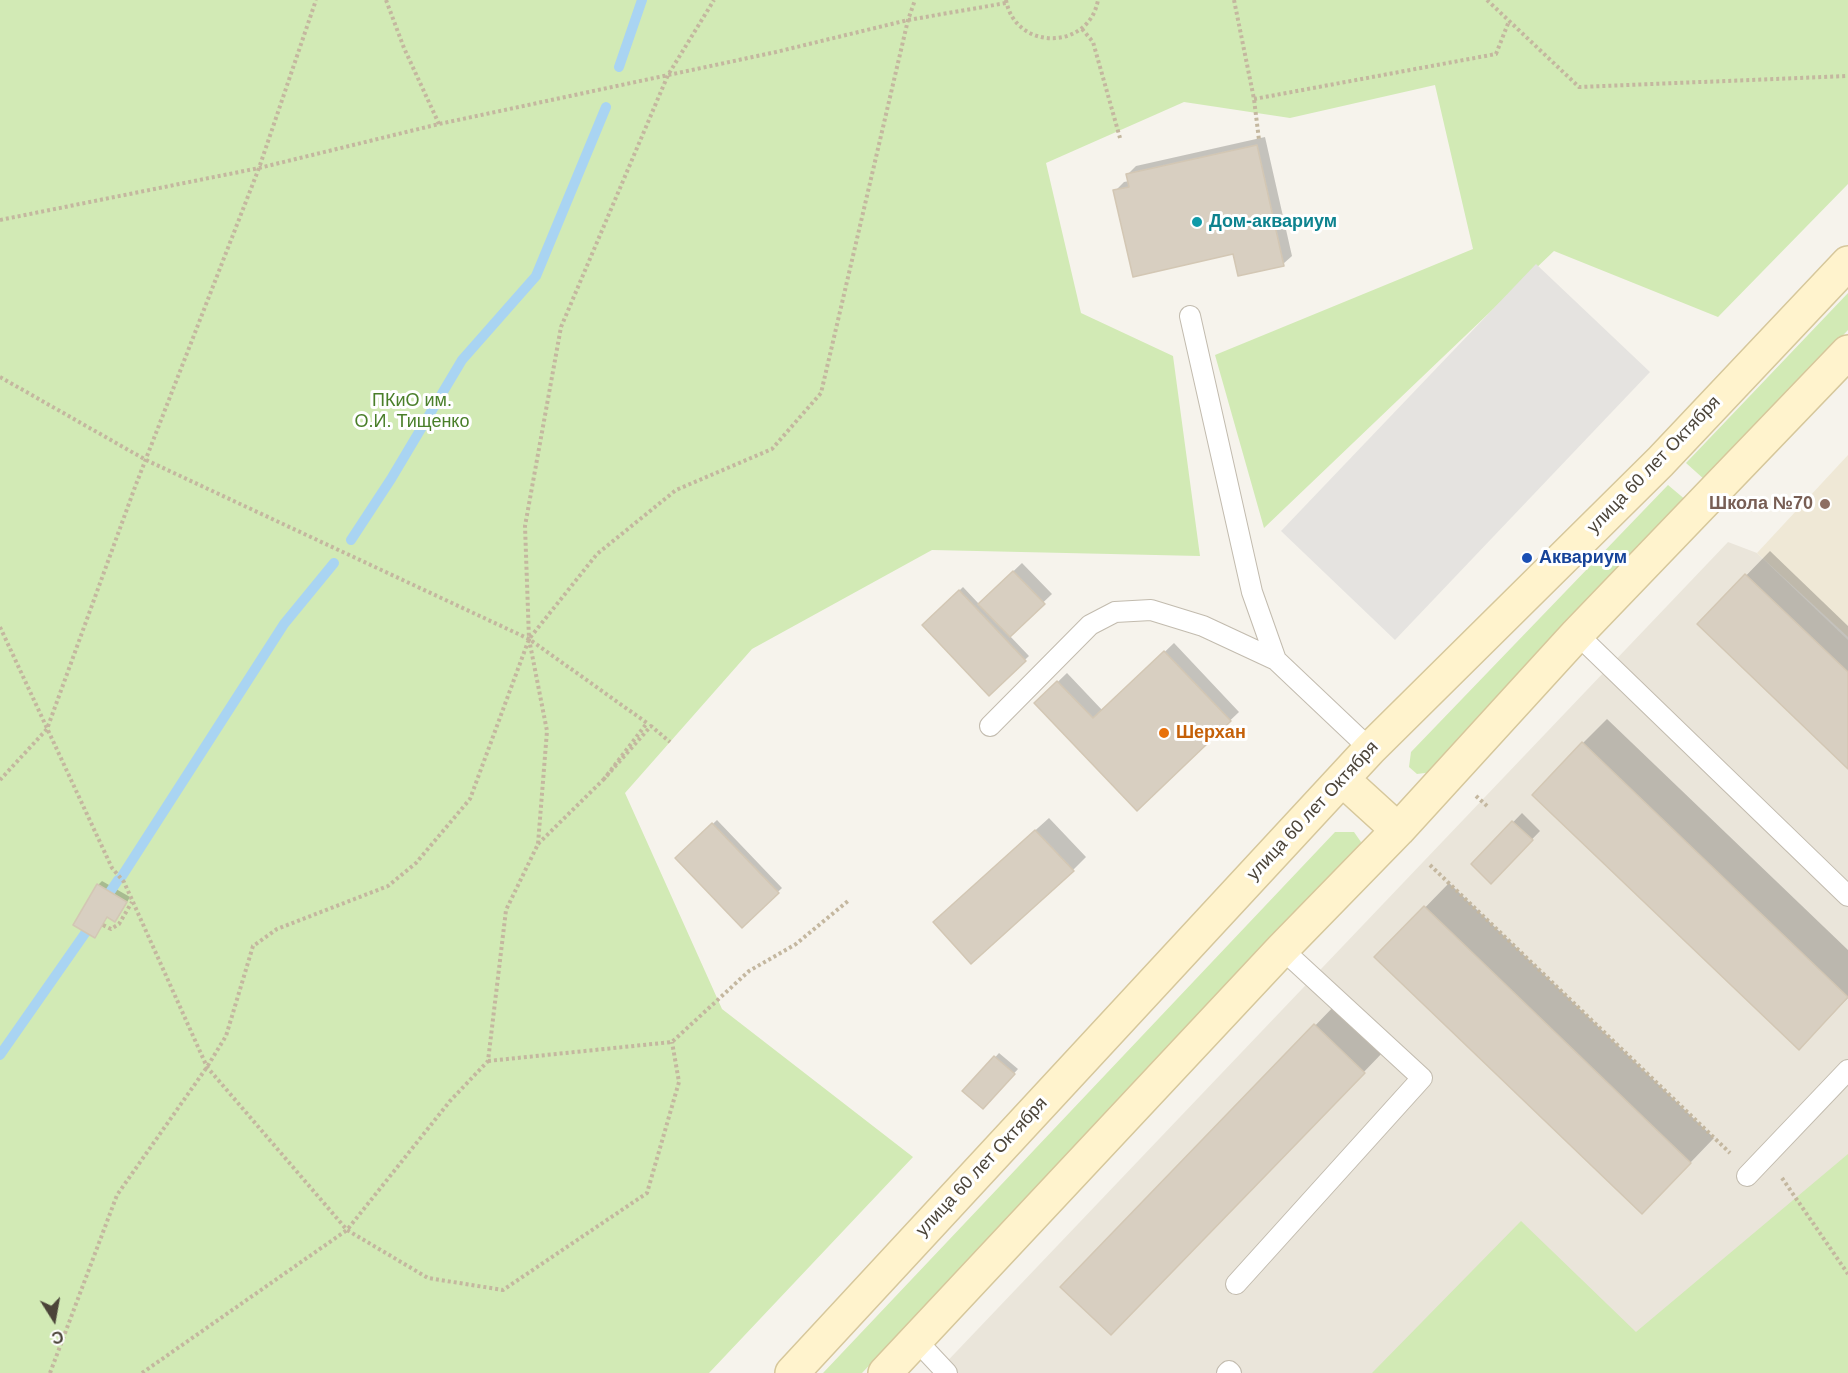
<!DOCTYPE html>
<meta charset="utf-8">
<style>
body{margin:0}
#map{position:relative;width:1848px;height:1373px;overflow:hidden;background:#f6f3ec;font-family:Helvetica,sans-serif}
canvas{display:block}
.north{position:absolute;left:24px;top:1289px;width:60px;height:60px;-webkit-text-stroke:4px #fff;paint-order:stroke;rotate:169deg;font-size:16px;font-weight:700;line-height:24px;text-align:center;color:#4b4439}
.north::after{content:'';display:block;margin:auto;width:21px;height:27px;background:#4b4439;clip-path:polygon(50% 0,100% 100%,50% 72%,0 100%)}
</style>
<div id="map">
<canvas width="1848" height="1373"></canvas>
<div class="north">С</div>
</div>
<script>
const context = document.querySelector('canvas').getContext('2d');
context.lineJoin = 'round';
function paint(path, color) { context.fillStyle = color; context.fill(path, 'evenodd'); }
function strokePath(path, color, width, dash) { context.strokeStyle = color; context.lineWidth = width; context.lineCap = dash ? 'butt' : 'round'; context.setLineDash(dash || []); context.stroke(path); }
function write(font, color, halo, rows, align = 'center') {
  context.font = font + ' Helvetica,sans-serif'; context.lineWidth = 6; context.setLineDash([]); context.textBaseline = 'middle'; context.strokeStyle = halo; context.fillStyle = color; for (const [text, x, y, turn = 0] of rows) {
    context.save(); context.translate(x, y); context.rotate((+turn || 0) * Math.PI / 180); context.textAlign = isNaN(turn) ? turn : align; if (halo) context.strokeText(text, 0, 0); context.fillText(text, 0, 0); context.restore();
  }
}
paint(new Path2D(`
 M1728,542L1757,553L1848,640V1182L1614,1373H936Z`), '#eae5da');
paint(new Path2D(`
 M1848,455V637L1757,553Z`), '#efe8d6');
paint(new Path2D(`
 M0,0H1848V184L1718,317L1554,251L1264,528L1215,355L1473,249L1435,85L1290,118L1184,102L1046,163L1081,313L1173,356L1200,556L932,550L752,649L625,793L722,1009L913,1157L709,1373H0Z
 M1848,293V330L1705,480L1686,463Z
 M1668,485L1687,501L1433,772L1417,774L1409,767L1411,752Z
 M1335,832H1354L1361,842L1358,851L862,1373H823Z
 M1848,1154V1373H1372L1521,1221L1636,1332Z`), '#d2eab5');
paint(new Path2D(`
 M1536,264L1650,372L1395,640L1281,531Z`), '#e5e3e0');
paint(new Path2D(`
 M1265,137L1292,256L1283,264L1234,253L1115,191L1124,182L1129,181L1128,174L1136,166Z
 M1770,551L1848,626V767L1699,624Z
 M1022,563L1052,594L1009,635L1029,656L989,694L924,625L963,587L979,604Z
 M1174,643L1239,712L1137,809L1036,703L1067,673L1103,711Z
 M1607,719L1848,950V998L1823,1024L1583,743Z
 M1522,813L1540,831L1491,882L1473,864Z
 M1049,818L1086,857L1073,870L948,909Z
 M717,820L782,888L742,926L677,858Z
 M102,881L130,897L119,916L115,920L108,916L95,936L98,885Z
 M1449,883L1714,1138L1666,1188L1377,957Z
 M1339,1001L1387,1048L1135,1309L1062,1287Z
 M999,1053L1018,1069L983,1107L965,1091Z`), '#0003');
strokePath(new Path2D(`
 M619,67L642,0
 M351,540L391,479L462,360L536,276L606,107
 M122,876L284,624L334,563
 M110,892L118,880
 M0,1055L86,932`), '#a9d4f2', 10);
const building = new Path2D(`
 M1257,145L1284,266L1238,276L1233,254L1133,277L1113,190L1129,187L1126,174Z
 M1013,571L1045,604L1010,637L978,604Z
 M1745,574L1848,672V769L1697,624Z
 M959,590L1026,661L989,696L922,625Z
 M1164,651L1231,721L1137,811L1034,703L1057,681L1093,718Z
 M1582,742L1848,997L1799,1050L1532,795Z
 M1512,821L1533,840L1491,884L1471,864Z
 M712,823L779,893L742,928L675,858Z
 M1035,830L1074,871L971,964L933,922Z
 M97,884L127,902L115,922L107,917L95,938L73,925Z
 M1424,906L1691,1163L1642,1214L1374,957Z
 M1314,1024L1365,1073L1111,1335L1060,1287Z
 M994,1056L1015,1074L983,1109L962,1091Z`);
paint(building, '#d8cfc1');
strokePath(building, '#d3c7b4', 1.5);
const lane = new Path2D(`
 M1190,316L1252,592L1276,660
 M1577,634L1848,896
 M990,726L1090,625L1115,612L1151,610L1203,626L1276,660L1370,749
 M1747,1176L1848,1070
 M1236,1284L1422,1078L1282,949
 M916,1340L947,1373
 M1227,1373L1229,1371L1231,1373`);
const secondary = new Path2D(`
 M1342,779L1398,830
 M792,1373L1370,749L1660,462L1848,263
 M885,1373L1282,949L1398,830L1577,634L1848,352`);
strokePath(lane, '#c2bbae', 22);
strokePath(secondary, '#d6c79b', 36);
strokePath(new Path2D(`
 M386,0L404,48L439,124
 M1006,0C1015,51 1089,51 1098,0
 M1234,0L1254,99L1259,140
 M1487,0L1579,87L1848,76
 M1082,29L1093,42L1120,138
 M1254,99L1496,54L1509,21
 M0,220L259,168L439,124L776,52L908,20L1006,3
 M0,377L146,460L529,639L647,723L604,779L651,726L670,742
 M0,627L112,868L124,882L207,1067L347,1230L428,1278L503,1290L647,1193L679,1082L672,1042
 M0,780L47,729L135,487L259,168L316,0
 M1476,796L1487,806
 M538,844L604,779
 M1430,865L1730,1153
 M103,925L111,929L119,924L132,902
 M488,1061L672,1042L749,971L796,944L848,901
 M1782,1178L1848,1274
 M50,1373L117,1195L207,1067L226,1036L253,946L277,929L388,886L416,863L470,799L529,639L597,554L676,490L772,449L821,393L908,20L915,0
 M142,1373L347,1230L450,1101L488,1061L506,910L538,844L547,731L529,639L525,526L561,327L668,75L714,0`), '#c4b79f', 4, [3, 3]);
strokePath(lane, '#fff', 20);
strokePath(secondary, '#fff3cd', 33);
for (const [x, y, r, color] of [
 [1197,222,6,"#0f9aa8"],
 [1825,504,6,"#8d6e63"],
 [1527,558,6,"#1a4fb4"],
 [1164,733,6,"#e8710a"]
]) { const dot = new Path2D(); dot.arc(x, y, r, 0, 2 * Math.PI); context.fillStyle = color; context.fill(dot); strokePath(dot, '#fff', 2); }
write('bold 18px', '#0d838f', '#fff', [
 ["Дом-аквариум",1209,222]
], 'left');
write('18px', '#4a7f2a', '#fff', [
 ["ПКиО им.",412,401],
 ["О.И. Тищенко",412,422]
]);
write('18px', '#4b4439', '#fff', [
 ["улица 60 лет Октября",1654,465,-46],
 ["улица 60 лет Октября",1313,811,-47],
 ["улица 60 лет Октября",982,1167,-47]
]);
write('bold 18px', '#785e54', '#fff', [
 ["Школа №70",1813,504]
], 'right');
write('bold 18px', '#164399', '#fff', [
 ["Аквариум",1539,558]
], 'left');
write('bold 18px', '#c56008', '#fff', [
 ["Шерхан",1176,733]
], 'left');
</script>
